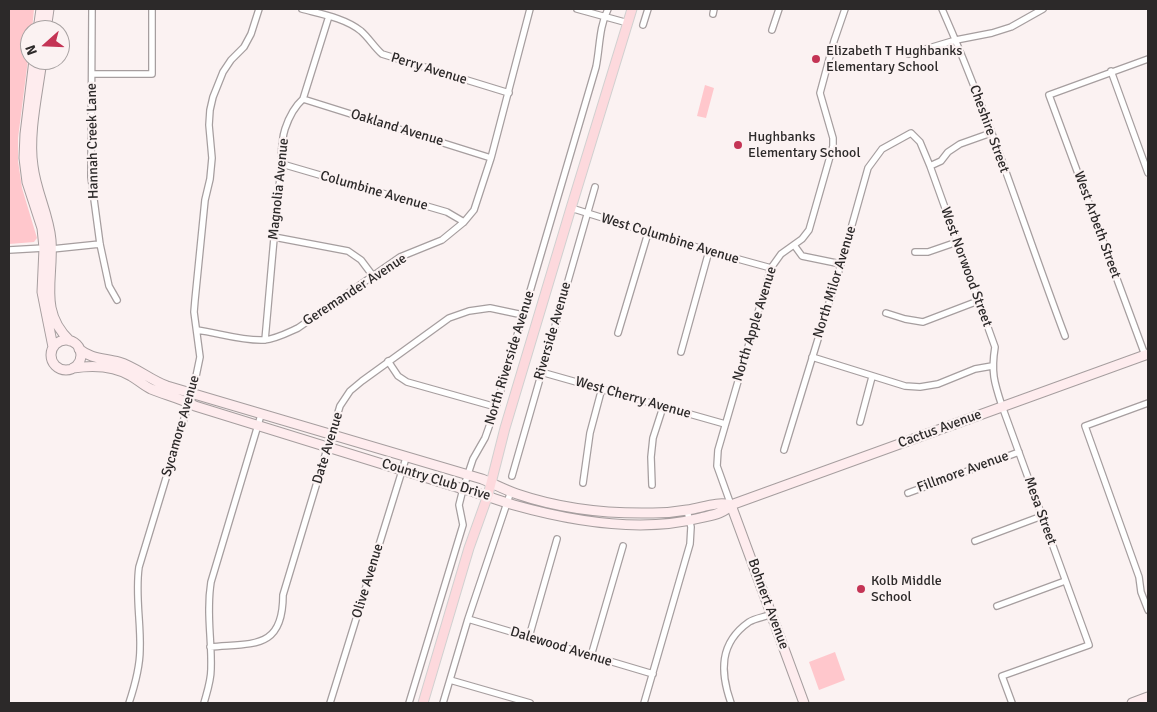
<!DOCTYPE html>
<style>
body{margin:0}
#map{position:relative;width:1157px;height:712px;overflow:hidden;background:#fbf2f2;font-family:Signika,sans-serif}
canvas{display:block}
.frame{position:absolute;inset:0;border:10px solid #2c2929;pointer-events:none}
.north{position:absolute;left:20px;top:20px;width:50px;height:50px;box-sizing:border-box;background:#fbf2f2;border:1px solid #a8a2a2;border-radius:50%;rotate:250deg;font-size:14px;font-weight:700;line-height:20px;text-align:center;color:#2c2929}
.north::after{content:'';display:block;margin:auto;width:18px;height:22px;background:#c43455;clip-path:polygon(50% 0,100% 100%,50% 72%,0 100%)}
</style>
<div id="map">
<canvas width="1157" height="712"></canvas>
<div class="frame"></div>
<div class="north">N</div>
</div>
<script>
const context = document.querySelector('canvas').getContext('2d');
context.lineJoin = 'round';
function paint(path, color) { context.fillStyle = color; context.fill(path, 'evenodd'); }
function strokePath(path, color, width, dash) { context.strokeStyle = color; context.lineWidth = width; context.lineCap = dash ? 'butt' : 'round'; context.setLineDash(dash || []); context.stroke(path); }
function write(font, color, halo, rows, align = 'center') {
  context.font = font + ' Signika,sans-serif'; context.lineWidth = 4.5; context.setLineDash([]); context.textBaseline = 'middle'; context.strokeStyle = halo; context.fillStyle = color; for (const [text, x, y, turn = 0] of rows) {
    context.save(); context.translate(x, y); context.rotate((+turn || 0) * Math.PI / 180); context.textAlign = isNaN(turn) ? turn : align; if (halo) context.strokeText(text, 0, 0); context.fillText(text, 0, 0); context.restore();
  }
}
paint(new Path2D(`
 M9,9H34L32,30H30V44L18,138V161L22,188L37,238L34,242L9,244Z
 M705,85L714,88L706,118L697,116Z
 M835,652L845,680L819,690L809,662Z`), '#ffc7cc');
const street = new Path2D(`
 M92,9L91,177L100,244L109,286L117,300
 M302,9C321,14 345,18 361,31C369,38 374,47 382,54L509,93
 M577,9L628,23
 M942,9C989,115 1024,227 1065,336
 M713,14L714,9
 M643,25L648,9
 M772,30L779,9
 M909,54L956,40L992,33L1011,27L1043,9
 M1111,71L1148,173
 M92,74H152V9
 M303,99L491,158
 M282,164L447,212L464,222
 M930,166L941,161L948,152L960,144L991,133
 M571,208L709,251L771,268
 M274,237L348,251L361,260L373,276
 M794,245L802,256L841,264
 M52,249L100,244
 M9,250L44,248
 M915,252H928L957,242
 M886,313L905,319L923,322L978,301
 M197,330C219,333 241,341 264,340C276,339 287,333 298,328L400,257L442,240L464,222L474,210L491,158L530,9
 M618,333L648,233
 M265,340C270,286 274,232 280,178C282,162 280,144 285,129C289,117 294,107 303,99L329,16
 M681,352L709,251
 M1145,355L1049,95L1148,59
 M812,357L905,386L920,387L938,384L975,369L992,366
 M388,361L398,376L407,382L496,407
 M541,372L725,424
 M1148,403L1085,426L1139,577L1141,592L1148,610
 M860,422L872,377
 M784,450L841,264L868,168L882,149L911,133L920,142L930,166L995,347C991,372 994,382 1002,406L1089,645L1002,676L1012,703
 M512,476L595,187
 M583,483L590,433L602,388
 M652,485L651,457L653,438L663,407
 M908,493L1019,452
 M731,505L717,466L718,450L771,268L781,254L802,239L809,230L833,146V138L820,93L834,41L845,9
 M975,541L1042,516
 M997,606L1065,581
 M468,619L653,674
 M529,637L557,539
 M210,647C253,643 283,650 283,595L340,406L350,391L362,381L449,318L469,311L490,308L523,315
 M591,656L623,546
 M450,680L530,703
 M129,703C135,685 140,668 140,649C141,622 135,595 139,567L194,386L200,357L194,312L195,300L205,200L210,179L212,158L209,125L210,110L213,97L223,72L231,60L244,47L251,34L259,9
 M204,703C207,692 211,681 211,669C212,639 206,613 211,582L261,415
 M330,703L406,458
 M409,703L463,525L459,505L463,489L473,459L485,438L496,407L596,67C600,47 599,27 608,9
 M443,703L468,619L511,491
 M644,703L690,544L691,527L687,510
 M731,703C720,672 719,643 749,622C755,618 765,617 772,614`);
const secondary = new Path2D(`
 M38,30L41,9
 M46,30L49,9
 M34,60L25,134L24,158L27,182L42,228L44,248L42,292L53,347
 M42,60C38,92 28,134 33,166C36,192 49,215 51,240C54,278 38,311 70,341
 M51 355a15 15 0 1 1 30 0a15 15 0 1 1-30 0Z
 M79,349C91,359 104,358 119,362C136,367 150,380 167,386L482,479C494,484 505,490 517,494C561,509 607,514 653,513C664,513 676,512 687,510C702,508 717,501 731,505
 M73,368C93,365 113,365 131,376C138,380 143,385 151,389C165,395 180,398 195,406L463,489C480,493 496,500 514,505C571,521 641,533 700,518C712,515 723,514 731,505L1148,354
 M731,505L804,703
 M1132,703L1148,697`);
const primary = new Path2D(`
 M423,703L469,548L488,495L505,428L571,208L632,9`);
strokePath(street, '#a69e9f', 8);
strokePath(secondary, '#a69e9f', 11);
strokePath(primary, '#d1d0d0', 11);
strokePath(street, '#fff', 5.5);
strokePath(secondary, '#feecee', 9);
strokePath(primary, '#fdd9dd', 9);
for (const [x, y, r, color] of [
 [816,59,5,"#c43455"],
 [738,145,5,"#c43455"],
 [861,589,5,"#c43455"]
]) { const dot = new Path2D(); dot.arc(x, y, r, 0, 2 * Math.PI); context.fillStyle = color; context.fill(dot); strokePath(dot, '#fbf2f2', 2); }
write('14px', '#2c2929', '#fbf2f2', [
 ["Elizabeth T Hughbanks",826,51],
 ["Elementary School",826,67],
 ["Hughbanks",748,137],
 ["Elementary School",748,153],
 ["Kolb Middle",871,581],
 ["School",871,597]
], 'left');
write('14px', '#2c2929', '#fbf2f2', [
 ["Perry Avenue",429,69,17],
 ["Oakland Avenue",397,128,17],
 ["Cheshire Street",989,129,70],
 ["Hannah Creek Lane",93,141,-91],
 ["Magnolia Avenue",279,189,-84],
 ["Columbine Avenue",374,191,16],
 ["West Arbeth Street",1097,225,70],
 ["West Columbine Avenue",670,239,17],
 ["West Norwood Street",966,267,70],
 ["North Milor Avenue",835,282,-73],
 ["Geremander Avenue",355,290,-33],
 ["North Apple Avenue",755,324,-73],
 ["Riverside Avenue",553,331,-74],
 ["North Riverside Avenue",510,358,-73],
 ["West Cherry Avenue",633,398,16],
 ["Sycamore Avenue",181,426,-74],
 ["Cactus Avenue",940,429,-20],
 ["Date Avenue",328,448,-73],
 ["Fillmore Avenue",963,472,-20],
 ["Country Club Drive",436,480,17],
 ["Mesa Street",1040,511,70],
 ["Olive Avenue",368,581,-73],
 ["Bohnert Avenue",768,604,70],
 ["Dalewood Avenue",561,647,17]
]);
</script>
